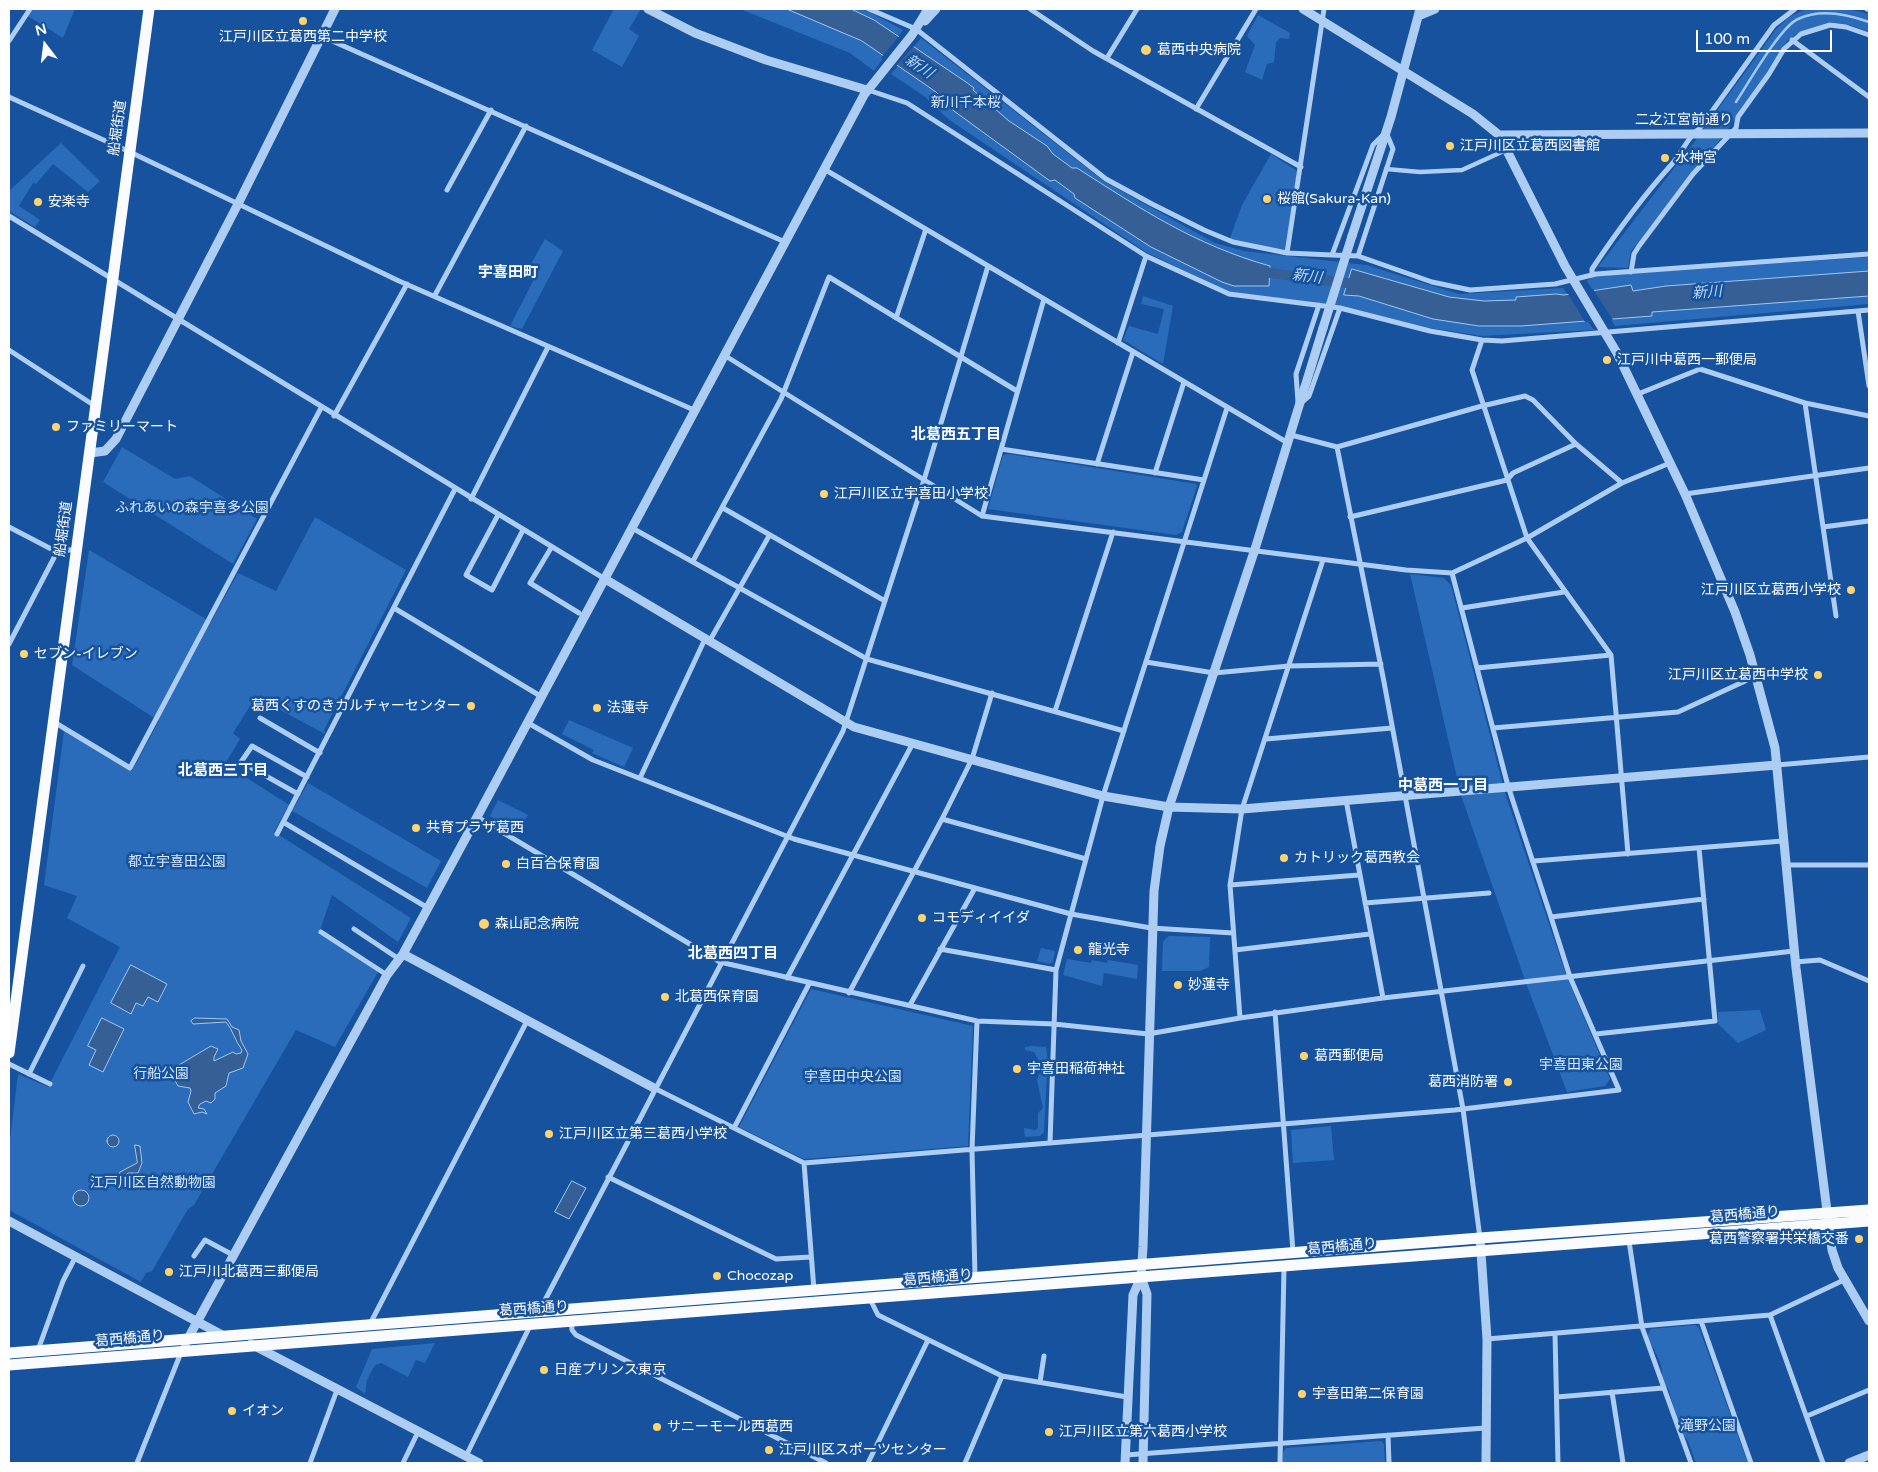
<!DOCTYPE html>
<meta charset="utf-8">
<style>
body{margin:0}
#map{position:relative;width:1878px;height:1472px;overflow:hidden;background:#16529d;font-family:"Varela Round",sans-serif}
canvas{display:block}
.frame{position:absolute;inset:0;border:10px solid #fff;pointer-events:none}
.north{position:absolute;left:20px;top:20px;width:50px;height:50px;-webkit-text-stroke:4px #16529d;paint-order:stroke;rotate:345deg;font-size:14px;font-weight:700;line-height:20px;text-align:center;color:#fff}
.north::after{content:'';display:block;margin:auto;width:18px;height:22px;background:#fff;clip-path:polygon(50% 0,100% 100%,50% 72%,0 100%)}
.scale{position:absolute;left:1696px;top:30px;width:136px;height:22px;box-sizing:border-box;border:2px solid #fff;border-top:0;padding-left:6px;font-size:15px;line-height:18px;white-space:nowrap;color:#fff;-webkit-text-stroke:4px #16529d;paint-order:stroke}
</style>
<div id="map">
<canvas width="1878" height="1472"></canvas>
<div class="frame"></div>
<div class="north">N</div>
<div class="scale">100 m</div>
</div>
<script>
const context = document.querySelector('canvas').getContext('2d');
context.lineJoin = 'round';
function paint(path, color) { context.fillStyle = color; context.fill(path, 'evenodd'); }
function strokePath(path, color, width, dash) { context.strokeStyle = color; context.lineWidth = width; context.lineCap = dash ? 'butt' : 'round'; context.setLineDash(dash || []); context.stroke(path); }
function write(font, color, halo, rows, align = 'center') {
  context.font = font + ' "Varela Round","Noto Sans JP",sans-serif'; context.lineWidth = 5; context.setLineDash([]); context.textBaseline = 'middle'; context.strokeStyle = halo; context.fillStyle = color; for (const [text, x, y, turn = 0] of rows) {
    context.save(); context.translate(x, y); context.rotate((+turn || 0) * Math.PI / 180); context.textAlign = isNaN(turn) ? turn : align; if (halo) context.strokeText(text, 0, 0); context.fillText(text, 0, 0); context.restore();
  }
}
paint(new Path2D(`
 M30,9H75L63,38L26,15Z
 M614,9H641L629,29L639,36L622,67L592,50Z
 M740,9H864L903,30L874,71L850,53Z
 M1806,9H1848L1869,14V32L1850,25L1830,22L1796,34L1787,41L1764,79L1719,141L1631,251L1628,268L1598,267L1695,141L1777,28L1789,17Z
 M1258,15L1290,33L1289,39L1280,38L1276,42L1274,62L1267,64L1262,80L1245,72L1255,45L1247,36Z
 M921,38L1105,182L1215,243L1244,251L1366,265L1459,294L1563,288L1594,330L1482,336L1430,328L1344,307L1228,292L1146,252L948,119L924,96L891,74Z
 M61,143L100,181L88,192L53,164L36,184L33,183L19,206L40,220L35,227L9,211V191Z
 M1271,154L1297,171L1285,250L1229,241L1242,205Z
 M545,239L563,251L522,329L510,326L533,281L524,276Z
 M1869,257V304L1615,326L1587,281L1593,276Z
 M1143,296L1173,306L1163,364L1123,340L1129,326L1158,334L1164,309L1141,304Z
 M122,447L175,479L190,476L257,519L233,564L103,482Z
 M1009,454L1196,484L1197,486L1182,532L1176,535L988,509L1003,455Z
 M315,517L406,570L324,730L325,734L256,697L233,733L240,739L225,764L294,808L308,783L441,861L427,888L287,808L274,832L411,918L398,942L332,895L319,933L378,972L335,1047L296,1030L194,1205L188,1209L152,1271L146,1273L141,1282L9,1210V1148L18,1074L48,1087L120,947L67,918L77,896L44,885L64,731L132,771L159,721L72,665L89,550L211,622L238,573L276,591Z
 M1410,574L1444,578L1451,585L1505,793L1566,975L1610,1079L1605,1086L1567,1092L1527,986L1461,795Z
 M569,720L633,748L624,767L592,753L594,750L562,734Z
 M498,800L528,815L518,833L490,816Z
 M1169,936L1210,937L1209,967L1200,971H1162L1163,941Z
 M1041,948L1055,951L1053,962L1050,964L1037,961Z
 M1067,959L1091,963L1092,960L1107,963L1108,960L1138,965L1137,979L1104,973L1102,986L1063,975Z
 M811,989L973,1026L968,1146L804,1159L739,1127Z
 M1760,1010L1766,1030L1738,1043L1718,1024V1012Z
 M1031,1046L1046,1047L1048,1062L1040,1063L1034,1052L1025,1050V1047Z
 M1045,1072L1047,1074L1044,1132L1040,1136L1025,1137L1024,1128L1035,1130L1038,1128V1113L1043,1108L1037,1080L1039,1074Z
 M1331,1126L1334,1160L1293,1163L1291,1130Z
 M1695,1325L1699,1328L1748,1463H1696L1688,1441L1681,1432L1668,1388L1661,1381C1666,1367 1654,1350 1647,1337L1651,1329Z
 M435,1343L425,1363L416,1360L408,1377L381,1363L375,1365L367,1380L365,1394L356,1387L372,1349Z
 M1381,1441L1384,1444L1385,1463H1282L1283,1452L1286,1448Z`), '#2a6cba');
const water = new Path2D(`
 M787,9H851L874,20L966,82L974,88L973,90L1009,121L1047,146L1053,154L1072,168H1077C1141,209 1195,245 1270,266L1269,286H1234L1222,282L1151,247L1075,198L1074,194L1055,180L1050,181L954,111L936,92L862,41Z
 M1352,269L1449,297L1484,301L1516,300V297L1556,294L1564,295L1631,285L1633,291L1666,286L1869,271V296L1652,312V316L1521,326H1479L1433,319L1359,296L1344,295Z
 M131,965L167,984L158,1002L148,997L143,1006L136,1003L131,1014L111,1003Z
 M102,1018L124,1029L103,1072L89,1065L96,1050L88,1046Z
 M195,1018L227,1019L232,1027L239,1030L241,1041L248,1054L243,1068L229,1073L226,1086L215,1093V1099L211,1103L206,1101L200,1104L198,1108L204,1109L207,1114L202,1112L194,1114L188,1102L191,1091L190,1088L178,1086L172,1075V1069L211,1046L218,1049L214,1057V1061L233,1052L236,1054L241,1053L242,1050C235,1041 233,1030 226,1022L193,1024L191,1021Z
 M107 1141a6 6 0 1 1 12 0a6 6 0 1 1-12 0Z
 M135,1145L140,1146L142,1163L138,1173H128L122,1180L119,1177L120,1172L137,1163Z
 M572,1181L586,1188L569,1219L555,1212Z
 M73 1198a8 8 0 1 1 16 0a8 8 0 1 1-16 0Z`);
paint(water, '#355f95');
strokePath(water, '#a0c8f5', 1);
paint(new Path2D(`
 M900,35L915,45L895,67L881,58Z
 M1593,289L1613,320L1585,322L1567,292Z`), '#16529d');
strokePath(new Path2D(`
 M1736,102C1748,84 1780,27 1798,19C1821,8 1847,14 1869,22`), '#a0c8f5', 2.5);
strokePath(new Path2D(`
 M1256,271L1361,285`), '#355f95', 10);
strokePath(new Path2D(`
 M1386,169L1420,172L1462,170L1506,150`), '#adcdf3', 4.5);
strokePath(new Path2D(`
 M869,9L916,29L1106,179L1152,204L1204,230L1233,242L1287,253L1332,255
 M1030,9L1093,51L1301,167
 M1867,9L1869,10
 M321,36L785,242
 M1792,40L1869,97
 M9,41L30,9
 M1107,58L1137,9
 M868,90L907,103L1146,256L1229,294L1340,308L1430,331L1482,340L1502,341L1869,310
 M9,97L130,152L399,281L694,410
 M1196,109L1256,9
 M1386,132L1393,149L1358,256L1332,255L1373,145Z
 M824,169L1288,443
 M447,190L491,110
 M9,216L605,579
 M1287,253L1324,9
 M1358,256L1432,282L1470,290L1555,284L1596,274L1869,254
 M1631,272L1634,254L1639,246L1693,174L1736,128L1738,117L1769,74L1784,49L1801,34L1830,25L1846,27L1869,35
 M1592,274V269C1616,233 1643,196 1672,164C1682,153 1688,136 1700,128L1774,25L1795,9
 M435,295L526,126
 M1858,311L1869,386
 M896,318L926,229
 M1482,340L1472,370L1527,538L1611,655L1628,854
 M1118,343L1146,256
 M9,350L95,406
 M724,355L982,516L1406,570L1452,573L1527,538L1622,483L1670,463
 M1638,394L1700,369L1805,403L1869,416
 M1298,402L1296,374L1319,305
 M1301,403L1309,396L1340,308
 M1805,403L1836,616
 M334,416L407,284
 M1291,435L1337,447L1482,406L1525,396L1533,400L1576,444L1622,483
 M1337,447L1384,682L1463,1109L1480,1238
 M1001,449L1204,480
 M1097,464L1133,352
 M1155,473L1184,382
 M1685,494L1869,468
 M471,499L548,347
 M723,508L885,601
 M498,515L466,575L492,590L523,530
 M982,516L1044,299
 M1350,517L1507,480L1513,473L1576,444
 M9,527L57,552L76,549
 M1823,527L1869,521
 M632,528L867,659L1124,731
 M551,548L530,583L579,613
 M693,561L781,399L829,277L1017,391
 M394,608L542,697
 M1462,608L1564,592
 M709,642L769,536
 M9,644L57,552
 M1146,662L1214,673L1289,666L1381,664
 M1477,668L1611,655
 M1055,711L1113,532
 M260,718L320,753
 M54,722L130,768L321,408
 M528,723L593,760L794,839L1071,914L1151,928L1233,933
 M1493,728L1678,712L1756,676
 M1266,739L1392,728
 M1777,765L1869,757
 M640,778L705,639
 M298,794L241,762L252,746L307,777
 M1346,800L1383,998
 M477,817L720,962L977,1021L1054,1024L1148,1034L1240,1018L1383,998L1794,951
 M942,819L1086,859
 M283,822L428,908
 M277,834L455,489
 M1534,861L1783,841
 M1786,865H1869
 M1230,885L1359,875
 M1365,903L1489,893
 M1551,917L1704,899
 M354,929L399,959
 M321,932L387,975
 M940,949L1056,970
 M1235,950L1370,934
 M1795,962L1820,960L1869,981
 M787,978L913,743
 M849,993L942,819L972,759L992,693
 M910,1005L975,888
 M1275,1012L1293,1252
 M1240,1018L1230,885L1242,809L1323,560
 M1596,1034L1715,1021L1699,848
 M9,1064L50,1084
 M29,1074L83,966
 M654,1088L804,1163L1455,1110L1619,1090L1570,977L1551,917L1508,786L1452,573
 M734,1128L809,984
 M1050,1143L1056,970L1103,796L1227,408
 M804,1163L814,1290
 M608,1177L776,1259L811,1257
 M1629,1241L1642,1327L1691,1463
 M194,1256L205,1240L233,1255
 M975,1277L972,1150L977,1021
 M870,1299L878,1315L1002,1376L1127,1397
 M541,1312L544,1302L843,731L924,480L988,266
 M1770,1315L1823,1463
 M571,1320L572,1330L576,1335L826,1463
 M1701,1321L1751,1463
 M370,1324L527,1021
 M1555,1334L1558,1463
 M1487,1339L1770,1315L1844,1280
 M38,1350L63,1281L75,1258
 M1040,1382L1044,1356
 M1612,1392L1623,1463
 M1557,1397L1663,1388
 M1807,1416L1869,1390
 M1388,1435L1389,1463
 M1126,1455L1485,1428
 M466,1456L531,1324
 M137,1463L182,1350
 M310,1463L337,1390
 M403,1463L418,1432
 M868,1463L928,1340
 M965,1463L1002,1376
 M1280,1463L1284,1267`), '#adcdf3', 5);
strokePath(new Path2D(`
 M648,9L695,33L766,60L867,90
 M1303,9L1473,114L1499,135L1565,266L1617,353L1685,494L1735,612L1750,655L1775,748L1796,968L1832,1250L1838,1268L1869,1321
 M1418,16L1435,9
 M925,21L936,9
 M1499,135L1869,133
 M1352,236L1391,117L1420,9
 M90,453L105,451L116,439L238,204L335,9
 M605,579L854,727L1103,796L1169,807L1242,809L1777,765
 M403,954L654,1088
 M9,1221L224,1336
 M1480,1238L1487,1339L1486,1463
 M1141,1277L1147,1294L1143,1463
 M185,1344L387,975L403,954L477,817L864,95L912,35L928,9
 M251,1344L479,1463
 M1125,1463L1133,1295L1141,1277L1143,1247L1154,891L1160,846L1169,807L1255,549L1323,328
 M1849,1463L1869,1455`), '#adcdf3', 9);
strokePath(new Path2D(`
 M9,1053L149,9
 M9,1353L1480,1238L1869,1210
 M9,1365C629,1312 1249,1272 1869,1221`), '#f9fbff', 11);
strokePath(new Path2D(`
 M1323,328L1352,236`), '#adcdf3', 9);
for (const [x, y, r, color] of [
 [303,21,5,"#ffd46f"],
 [1146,50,6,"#ffd46f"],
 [1450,146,5,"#ffd46f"],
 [1665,158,5,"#ffd46f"],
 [1267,199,5,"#ffd46f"],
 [38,202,5,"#ffd46f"],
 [1607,360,5,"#ffd46f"],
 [56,427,5,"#ffd46f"],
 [824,494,5,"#ffd46f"],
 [1851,590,5,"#ffd46f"],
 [24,654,5,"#ffd46f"],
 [1818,675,5,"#ffd46f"],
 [471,706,5,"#ffd46f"],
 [597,708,5,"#ffd46f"],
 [416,828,5,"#ffd46f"],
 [1284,858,5,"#ffd46f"],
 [506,864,5,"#ffd46f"],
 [922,918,5,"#ffd46f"],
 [484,924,6,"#ffd46f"],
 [1078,950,5,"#ffd46f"],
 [1178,985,5,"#ffd46f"],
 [665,997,5,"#ffd46f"],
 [1304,1056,5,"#ffd46f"],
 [1017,1069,5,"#ffd46f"],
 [1508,1082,5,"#ffd46f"],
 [549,1134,5,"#ffd46f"],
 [1859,1239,5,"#ffd46f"],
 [169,1272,5,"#ffd46f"],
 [717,1276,5,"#ffd46f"],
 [544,1370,5,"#ffd46f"],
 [1302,1394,5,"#ffd46f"],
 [232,1411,5,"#ffd46f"],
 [657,1427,5,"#ffd46f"],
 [1049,1432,5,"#ffd46f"],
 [769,1450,5,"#ffd46f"]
]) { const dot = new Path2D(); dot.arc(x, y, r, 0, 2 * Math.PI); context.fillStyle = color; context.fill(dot); strokePath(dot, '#16529d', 2); }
write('14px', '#fff', '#16529d', [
 ["江戸川区立葛西第二中学校",303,37,"center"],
 ["葛西中央病院",1157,50],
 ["江戸川区立葛西図書館",1460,146],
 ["水神宮",1675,158],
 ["桜館(Sakura-Kan)",1277,199],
 ["安楽寺",48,202],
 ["江戸川中葛西一郵便局",1617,360],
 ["ファミリーマート",66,427],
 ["江戸川区立宇喜田小学校",834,494],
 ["江戸川区立葛西小学校",1841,590,"right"],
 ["セブン-イレブン",34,654],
 ["江戸川区立葛西中学校",1808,675,"right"],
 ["葛西くすのきカルチャーセンター",461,706,"right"],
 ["法蓮寺",607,708],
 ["共育プラザ葛西",426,828],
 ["カトリック葛西教会",1294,858],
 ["白百合保育園",516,864],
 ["コモディイイダ",932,918],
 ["森山記念病院",495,924],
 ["龍光寺",1088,950],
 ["妙蓮寺",1188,985],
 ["北葛西保育園",675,997],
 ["葛西郵便局",1314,1056],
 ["宇喜田稲荷神社",1027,1069],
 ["葛西消防署",1498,1082,"right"],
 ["江戸川区立第三葛西小学校",559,1134],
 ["葛西警察署共栄橋交番",1849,1239,"right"],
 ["江戸川北葛西三郵便局",179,1272],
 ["Chocozap",727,1276],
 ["日産プリンス東京",554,1370],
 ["宇喜田第二保育園",1312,1394],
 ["イオン",242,1411],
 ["サニーモール西葛西",667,1427],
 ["江戸川区立第六葛西小学校",1059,1432],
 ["江戸川区スポーツセンター",779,1450]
], 'left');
write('14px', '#d5e8fd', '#16529d', [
 ["新川千本桜",966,103],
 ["ふれあいの森宇喜多公園",192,508],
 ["都立宇喜田公園",177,862],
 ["宇喜田東公園",1581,1065],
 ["行船公園",161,1074],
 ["宇喜田中央公園",853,1077],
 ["江戸川区自然動物園",153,1183],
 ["滝野公園",1708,1426]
]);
write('14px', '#fff', '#16529d', [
 ["二之江宮前通り",1684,120],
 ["船堀街道",118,128,-82],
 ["船堀街道",64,529,-82],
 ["葛西橋通り",1745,1215,-5],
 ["葛西橋通り",1342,1247,-5],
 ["葛西橋通り",938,1278,-5],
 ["葛西橋通り",534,1309,-4],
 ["葛西橋通り",130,1339,-5]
]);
write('italic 15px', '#bad7f9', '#16529d', [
 ["新川",919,67,34],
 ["新川",1307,277,7],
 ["新川",1707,293,-4]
]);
write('bold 15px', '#fff', '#16529d', [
 ["宇喜田町",508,273],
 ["北葛西五丁目",956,435],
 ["北葛西三丁目",223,771],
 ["中葛西一丁目",1443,786],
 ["北葛西四丁目",733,954]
]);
</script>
